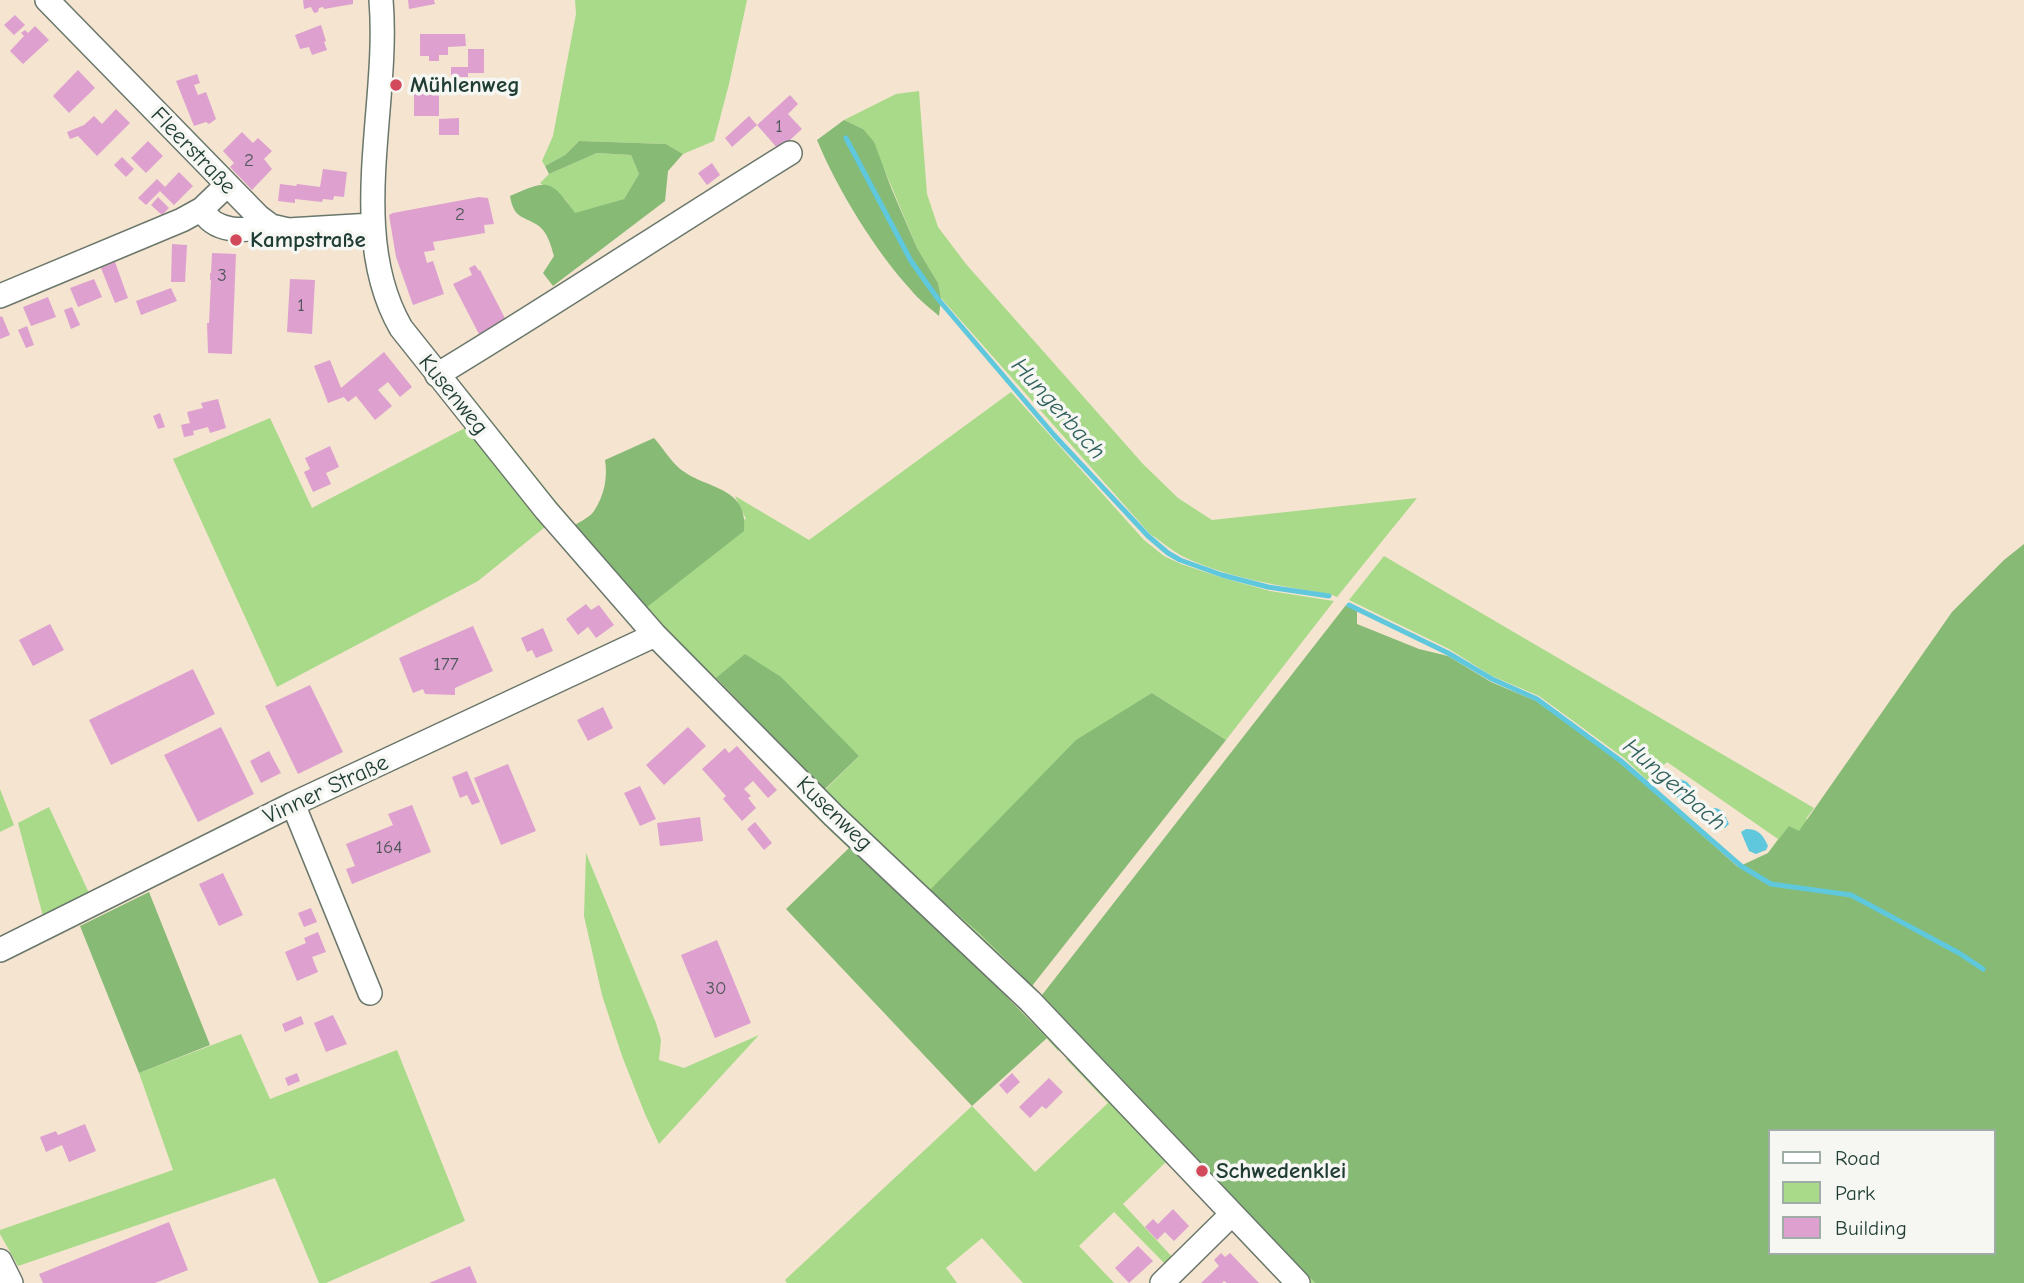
<!DOCTYPE html>
<meta charset="utf-8">
<style>
body{margin:0}
#map{position:relative;width:2024px;height:1283px;overflow:hidden;background:#f4e4d0;font-family:"Comic Neue",sans-serif}
canvas{display:block}
.legend{position:absolute;left:1768px;top:1129px;width:228px;height:126px;box-sizing:border-box;background:#f6f6f2;border:2px solid #a0aca6;margin:0;padding:9px 12px;list-style:none;font-size:21px;color:#1f3d34}
.legend li{display:flex;align-items:center;gap:14px;height:35px}
.legend b{width:35px;border:2px solid #a0aca6}
</style>
<div id="map">
<canvas width="2024" height="1283"></canvas>
<ul class="legend">
<li><b style="height:9px;background:#fff"></b>Road</li>
<li><b style="height:19px;background:#a8da89"></b>Park</li>
<li><b style="height:19px;background:#dea0cf"></b>Building</li>
</ul>
</div>
<script>
const context = document.querySelector('canvas').getContext('2d');
context.lineJoin = 'round';
function paint(path, color) { context.fillStyle = color; context.fill(path, 'evenodd'); }
function strokePath(path, color, width, dash) { context.strokeStyle = color; context.lineWidth = width; context.lineCap = dash ? 'butt' : 'round'; context.setLineDash(dash || []); context.stroke(path); }
function write(font, color, halo, rows, align = 'center') {
  context.font = font + ' "Comic Neue",sans-serif'; context.lineWidth = 7; context.setLineDash([]); context.textBaseline = 'middle'; context.strokeStyle = halo; context.fillStyle = color; for (const [text, x, y, turn = 0] of rows) {
    context.save(); context.translate(x, y); context.rotate((+turn || 0) * Math.PI / 180); context.textAlign = isNaN(turn) ? turn : align; if (halo) context.strokeText(text, 0, 0); context.fillText(text, 0, 0); context.restore();
  }
}
paint(new Path2D(`
 M575,0H747L729,84L714,141L683,154L666,144L579,141L565,155L545,166L542,161L553,136L576,14Z
 M919,91L927,194L938,227L966,264L1143,464L1178,498L1212,520L1417,498L1337,597L1330,594C1280,586 1227,578 1182,556C1171,550 1161,541 1150,534L941,298L938,283L917,248L885,171L863,129L844,120L896,94Z
 M597,153L631,155L639,174L624,199L574,214L565,199L540,183L549,174Z
 M454,374L599,555L746,519L735,496L809,540L1011,392L1144,540L1164,556L1181,564L1223,578L1270,591L1334,601L1226,740L1152,693L931,890L979,933L1032,986L1029,987L971,936L645,613L453,384ZM745,655L859,756L826,789L716,679Z
 M440,392L631,617V625L545,527L478,581L277,687L173,459L270,418L312,508L465,428L437,393Z
 M1384,556L1814,808L1806,819L1847,828L1768,853L1778,839L1667,762L1647,780L1624,758L1539,696L1492,676L1449,649L1349,600Z
 M796,788L1061,1048L1058,1051C976,956 875,880 789,789Z
 M0,789L14,825L0,832Z
 M49,807L89,893L43,916L18,823Z
 M586,853L656,1023L661,1040L659,1060L684,1068L759,1035L659,1144L645,1114L622,1056L602,995L584,916Z
 M1042,995L1315,1283H1308L1241,1206L1041,999Z
 M241,1034L270,1099L397,1050L465,1221L326,1283H319L275,1178L18,1266L0,1234V1230L173,1170L139,1073Z
 M1069,1058L1169,1159L1123,1204L1175,1260L1168,1267L1114,1212L1079,1246L1114,1283H1023L982,1238L946,1268L957,1283H787L785,1280L972,1106L1035,1172L1108,1103L1066,1059Z`), '#a8da89');
paint(new Path2D(`
 M844,120L863,129L874,142L892,190L917,248L938,283L941,298L939,316C930,308 919,300 911,290C876,252 837,189 817,140Z
 M579,141L666,144L683,154L668,171L665,201L553,286L543,273L554,256C551,246 548,233 539,226C522,215 514,219 510,196C549,179 550,179 575,213L624,199L639,174L631,155L597,153L549,174L545,166L565,155Z
 M654,438C662,447 670,460 679,468C705,490 749,485 744,531L647,607L599,555L575,525C581,521 590,517 594,511C604,496 608,478 605,460Z
 M2024,544V1283H1315L1042,995L1346,605L1357,609V624L1419,649L1448,656L1491,682L1536,701L1619,761L1738,867L1768,853L1789,826L1799,831L1952,612L2004,560ZM1770,1131H1994V1253H1770Z
 M745,654L781,677L859,756L825,789L716,678Z
 M1152,693L1226,740L1032,986L979,933L930,890L1076,740Z
 M849,848L962,951L1047,1038L972,1106L786,909Z
 M149,892L210,1045L139,1073L80,926Z`), '#86ba75');
paint(new Path2D(`
 M1673,776L1687,782L1694,790V797L1687,801L1682,802C1675,796 1669,788 1667,778Z
 M1710,808H1716L1723,811L1729,824L1725,828L1706,821C1704,815 1704,812 1710,808Z
 M1746,829C1759,829 1763,835 1768,846L1766,850L1756,854L1749,851L1741,832Z`), '#60c8dd');
strokePath(new Path2D(`
 M846,138L911,261L938,299L1054,435L1148,536L1168,553L1180,560L1222,575L1268,587L1329,596
 M1349,605L1448,653L1492,679L1537,699L1621,761L1741,866L1771,884L1851,895L1959,953L1983,969`), '#60c8dd', 5);
paint(new Path2D(`
 M303,0H353V4L324,9L323,7L319,8L318,12L314,13L311,7L304,9Z
 M408,0H434L435,4L409,9Z
 M15,15L25,25L14,35L4,25Z
 M321,25L326,41L324,42L327,50L312,55L309,47L300,49L295,35Z
 M35,26L49,40L23,64L10,51L24,36L21,33L25,30L28,33Z
 M420,34H465L466,46L448,47V55H439V61H429V56H420Z
 M468,49H484V73H468V77H451V67H468Z
 M78,70L95,88L69,113L53,96Z
 M197,74L200,83L194,85L198,95L206,92L216,119L209,124L206,122L194,126L176,81Z
 M439,87V116H414V88Z
 M790,95L798,104L788,114L802,129L779,150L757,125Z
 M116,109L130,123L97,156L78,136L70,139L67,132L84,125L94,116L102,124Z
 M749,116L757,125L732,147L725,138Z
 M459,118V135H439V119Z
 M242,132L253,143L258,138L272,151L264,159L272,169L252,190L230,167L234,163L223,151Z
 M148,141L163,156L146,173L131,158Z
 M122,157L134,169L126,177L114,165Z
 M712,163L720,175L707,185L698,173Z
 M323,169L347,172L344,197L334,196L333,200L323,199L322,202L295,199V203L278,201L280,184L296,186L297,184L320,187Z
 M179,172L193,186L174,205L160,191L146,205L138,198L157,179L165,187Z
 M158,197L169,208L162,215L151,205Z
 M479,197L488,198L494,224L484,225L485,233L433,242L435,250L424,252L427,263L433,261L444,294L413,305L396,257L389,215L393,213Z
 M172,244L187,245L185,282H171Z
 M212,253L236,254L232,354L208,353L207,323H209L211,280H210V273H211Z
 M115,262L128,298L115,303L101,268Z
 M475,265L479,271L480,270L507,322L480,336L453,284L472,275L469,268Z
 M94,279L102,297L78,307L70,288Z
 M290,279L315,280L312,334L287,332Z
 M171,288L177,301L141,315L136,301Z
 M48,297L56,317L31,326L23,307Z
 M72,307L80,325L71,329L64,310Z
 M2,316L10,335L0,339V317Z
 M27,326L34,345L26,348L18,330Z
 M384,352L412,387L400,397L388,382L378,390L392,406L375,420L356,396L348,402L344,397L328,403L314,366L330,360L341,388Z
 M218,399L226,428L210,433L208,427L193,431L194,435L184,437L181,425L190,423L187,412L203,408L201,403Z
 M160,413L165,427L158,429L153,416Z
 M330,446L339,467L326,473L331,484L313,492L304,472L310,469L305,458Z
 M586,604L591,610L599,605L614,625L596,638L588,627L578,635L566,619Z
 M50,624L64,650L33,666L19,640Z
 M473,626L493,671L455,688V695L425,694L423,689L413,693L399,658Z
 M543,628L553,651L536,658L532,650L527,652L521,638Z
 M193,669L215,714L111,765L89,720Z
 M310,685L343,752L298,774L265,706Z
 M603,707L613,728L588,741L577,720Z
 M221,727L254,794L198,822L164,755Z
 M688,727L706,746L664,785L646,765Z
 M737,746L777,790L768,798L753,781L744,789L751,796L748,798L756,808L742,821L723,799L726,796L702,769L725,748L729,753Z
 M269,751L281,773L261,783L250,761Z
 M508,764L536,831L501,845L474,778Z
 M467,771L480,802L472,805L467,795L460,798L452,777Z
 M640,786L656,819L640,826L624,793Z
 M412,805L431,852L352,884L346,869L355,866L346,844L393,825L388,814Z
 M700,817L703,841L660,846L657,823Z
 M755,822L772,843L764,850L747,829Z
 M223,873L243,915L219,926L199,884Z
 M311,908L317,922L304,927L298,913Z
 M318,932L326,952L312,957L318,972L297,981L285,952L306,943L304,938Z
 M717,940L751,1023L715,1038L681,955Z
 M333,1015L347,1044L326,1052L314,1023Z
 M301,1016L304,1024L285,1032L282,1024Z
 M297,1073L300,1081L288,1086L285,1078Z
 M1012,1073L1020,1082L1007,1094L999,1085Z
 M1049,1078L1063,1092L1046,1109L1042,1106L1030,1118L1019,1107Z
 M85,1124L96,1151L69,1162L62,1145L46,1152L40,1137L56,1131L58,1135Z
 M1173,1209L1189,1226L1174,1241L1165,1232L1157,1240L1145,1227L1153,1219L1158,1224Z
 M169,1222L188,1270L155,1283H43L39,1274Z
 M1138,1246L1153,1261L1129,1283L1115,1268Z
 M1221,1253L1225,1257L1230,1253L1259,1283H1227L1224,1281L1222,1283H1201L1219,1266L1214,1260Z
 M470,1266L477,1283H429Z`), '#dea0cf');
const minor = new Path2D(`
 M47,0L259,217L271,226L288,230L372,225
 M381,0C390,105 346,233 401,328L546,510L655,635L834,816L1030,1001L1298,1283
 M202,209C213,232 246,234 267,223
 M0,296L182,220L202,209L227,185
 M437,375C556,303 672,226 790,153
 M293,804L370,993
 M0,950L293,804L655,635
 M0,1261L11,1283
 M1162,1283L1232,1214`);
strokePath(minor, '#6a776b', 26);
strokePath(minor, '#fff', 23);
for (const [x, y, r, color] of [
 [396,85,7,"#d1495b"],
 [236,240,7,"#d1495b"],
 [1202,1171,7,"#d1495b"]
]) { const dot = new Path2D(); dot.arc(x, y, r, 0, 2 * Math.PI); context.fillStyle = color; context.fill(dot); strokePath(dot, '#f6f6f2', 2.5); }
write('19px', '#4f565b', null, [
 ["1",779,127],
 ["2",249,161],
 ["2",460,215],
 ["3",222,276],
 ["1",301,306],
 ["177",446,665],
 ["164",389,848],
 ["30",716,989]
]);
write('bold 23px', '#1f3d34', '#f6f6f2', [
 ["Mühlenweg",410,85],
 ["Kampstraße",250,240],
 ["Schwedenklei",1216,1171]
], 'left');
write('23px', '#1f3d34', '#f6f6f2', [
 ["Fleerstraße",193,151,46],
 ["Kusenweg",453,395,51],
 ["Vinner Straße",326,790,-25],
 ["Kusenweg",834,814,44]
]);
write('italic 24px', '#2f605e', '#f6f6f2', [
 ["Hungerbach",1058,409,48],
 ["Hungerbach",1674,785,41]
]);
</script>
